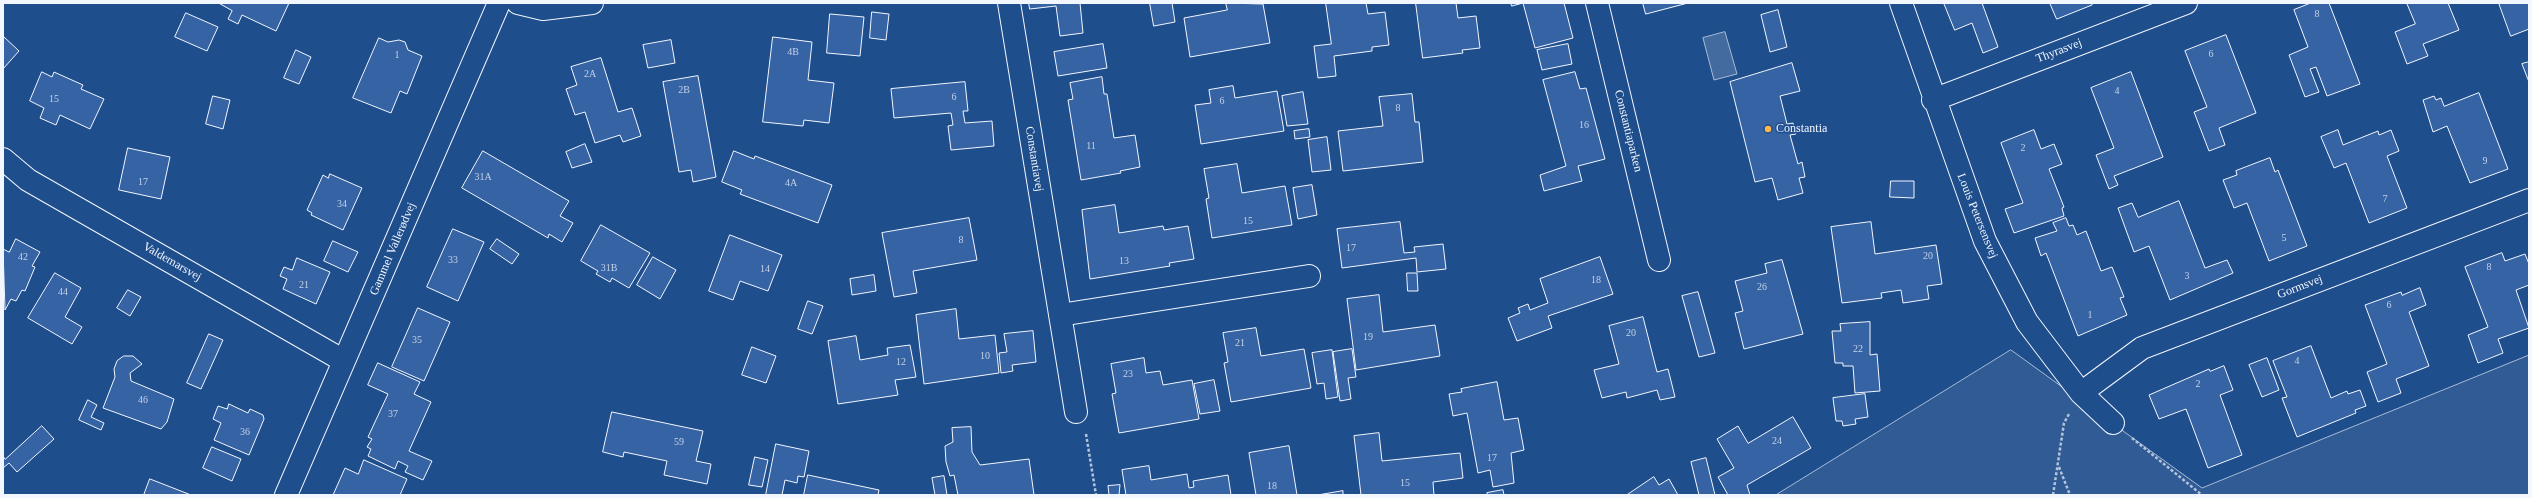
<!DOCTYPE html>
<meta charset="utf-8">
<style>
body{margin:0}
#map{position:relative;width:2532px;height:498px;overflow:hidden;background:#1f4e8c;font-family:Georgia,serif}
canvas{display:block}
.frame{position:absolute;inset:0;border:4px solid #f2f6ff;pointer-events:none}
</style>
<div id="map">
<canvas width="2532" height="498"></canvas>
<div class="frame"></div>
</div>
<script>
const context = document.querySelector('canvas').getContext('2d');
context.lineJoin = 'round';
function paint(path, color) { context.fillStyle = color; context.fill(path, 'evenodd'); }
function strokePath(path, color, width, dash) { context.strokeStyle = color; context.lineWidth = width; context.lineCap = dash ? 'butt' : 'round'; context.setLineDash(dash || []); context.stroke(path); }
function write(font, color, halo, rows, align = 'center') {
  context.font = font + ' Georgia,serif'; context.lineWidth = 3; context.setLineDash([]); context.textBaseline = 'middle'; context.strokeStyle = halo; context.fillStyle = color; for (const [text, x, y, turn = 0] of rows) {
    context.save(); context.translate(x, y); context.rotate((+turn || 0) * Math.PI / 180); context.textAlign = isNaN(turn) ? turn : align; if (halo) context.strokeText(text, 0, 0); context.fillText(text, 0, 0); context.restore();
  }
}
const green = new Path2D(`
 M2011,350L2202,488L2529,355V495H1776Z`);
paint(green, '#305b95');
strokePath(green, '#a8bbd7', 1);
const water = new Path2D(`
 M1725,32L1737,74L1714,80L1703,38Z`);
paint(water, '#446ba0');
strokePath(water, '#a8bbd7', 1);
const building = new Path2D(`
 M219,3H289L276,31L242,15L238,24L228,19L232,11Z
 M1029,3H1080L1083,33L1060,36L1056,6L1030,9Z
 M1150,3H1172L1175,22L1154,26Z
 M1226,3L1263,4L1270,43L1190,57L1184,18L1227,10Z
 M1326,3H1366L1368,14L1385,12L1389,45L1372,47V51L1334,56L1336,76L1318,78L1314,46L1331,44Z
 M1416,3H1456L1458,18L1476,16L1480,48L1462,50L1463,53L1423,58Z
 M1511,3H1564L1573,38L1535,48L1523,3L1512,6Z
 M1643,3H1688L1646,14Z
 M1944,3H1982L1998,47L1983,53L1972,23L1955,30Z
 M2050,3H2092V5L2057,19Z
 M2311,3H2329L2360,84L2327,96L2316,67L2310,69L2319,92L2305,97L2289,55L2308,47L2294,10Z
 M2407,3H2448L2459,30L2423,44L2428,56L2407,64L2395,32L2415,24Z
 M2499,3H2529V29L2511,36Z
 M1778,10L1787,47L1770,52L1761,15Z
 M872,12L889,14L886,40L870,38Z
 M186,13L218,27L207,51L175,37Z
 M830,14L864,17L860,56L827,53Z
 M2226,35L2256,113L2219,128L2225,145L2209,151L2194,112L2207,107L2185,51Z
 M3,36L19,51L3,69Z
 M773,37L812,42L808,80L834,83L829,123L804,120L803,126L763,122Z
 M379,38L388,42L399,40L405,42L408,50L422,56L407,94L400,91L391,113L353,98Z
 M671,40L675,63L648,68L643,45Z
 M1103,44L1107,68L1058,76L1054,52Z
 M1568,44L1572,64L1542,70L1537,50Z
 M296,50L311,57L299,84L284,78Z
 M601,58L618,112L632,108L641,136L623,142L620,135L595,143L585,112L575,115L566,89L577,85L571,67Z
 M2529,62V82L2522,64Z
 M1792,63L1800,91L1780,96L1787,124L1793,123L1796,134L1790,135L1798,164L1802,162L1805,177L1799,178L1803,193L1778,200L1772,178L1755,182L1730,82Z
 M42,72L52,77L54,72L83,85L81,89L104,99L90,129L60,115L56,125L40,118L44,108L30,101Z
 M1575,72L1580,89L1586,88L1605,159L1578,166L1582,181L1544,191L1540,175L1566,166L1543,80Z
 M2131,72L2163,157L2114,176L2118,185L2109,189L2096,155L2114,148L2091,88Z
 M698,76L716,177L693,182L691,170L679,172L663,82Z
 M1102,77L1104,94H1107L1114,138L1135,135L1140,167L1120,171L1121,173L1081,180L1068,100L1073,99L1070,83Z
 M965,82L968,111H963L965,123L992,121L994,146L951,150L948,126L953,125L951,113L894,118L891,89Z
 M1233,86L1235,98L1277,91L1284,131L1201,144L1195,105L1211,103L1209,90Z
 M1303,92L1308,124L1287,126L1282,96Z
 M2479,93L2508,169L2470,183L2447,126L2433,132L2423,100L2434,96L2436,100L2441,98L2444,106Z
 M1412,94L1415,122H1419L1423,162L1343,171L1338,131L1383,126L1379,97Z
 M213,96L230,100L223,129L206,124Z
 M1309,129L1310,137L1295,139L1294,131Z
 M2034,130L2041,149L2054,144L2062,164L2049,169L2064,207L2062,208L2064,216L2014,233L2005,209L2023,203L2001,143Z
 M2338,130L2343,145L2378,131L2379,135L2391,130L2399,151L2387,156L2407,208L2369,223L2346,163L2334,168L2321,137Z
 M1327,137L1331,170L1312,172L1308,140Z
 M585,144L592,162L572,168L566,152Z
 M128,148L170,157L161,199L119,190Z
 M483,151L569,201L560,216L573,223L562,242L549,234L548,238L462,188Z
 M734,151L754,159L755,156L832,185L818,223L740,194L742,190L722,182Z
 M2270,158L2275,172L2278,170L2307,246L2269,261L2247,203L2234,208L2223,180L2237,175L2236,171Z
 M1237,164L1242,193L1285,186L1292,225L1212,238L1206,199L1209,198L1204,169Z
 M330,174L362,188L343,230L311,215L312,213L307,210L323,175L328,178Z
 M1891,181H1914V198L1890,197Z
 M1312,185L1317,215L1298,219L1293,188Z
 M2179,201L2205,268L2227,260L2233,273L2170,300L2149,246L2134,252L2118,208L2132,203L2138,217Z
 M1115,205L1119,233L1163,226L1164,230L1188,226L1194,259L1169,263L1170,266L1090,279L1082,210Z
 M969,218L977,260L913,271L917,293L894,297L882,233Z
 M2066,218L2069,226L2073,225L2077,235L2086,231L2101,271L2112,267L2124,297L2120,298L2127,315L2078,336L2046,253L2041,256L2035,238L2057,231L2053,223Z
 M1400,222L1404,253L1415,252L1414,247L1443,244L1446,269L1417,272L1416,258L1342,268L1337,229Z
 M1871,222L1875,254L1936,245L1942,284L1927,286L1929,299L1903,303L1901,290L1881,293L1882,298L1842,303L1831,227Z
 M601,225L650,253L629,288L612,278L610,282L596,274L598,271L581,261Z
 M453,229L484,242L458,301L427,287Z
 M730,235L782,255L768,291L740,281L733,300L709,291Z
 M16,239L40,252L32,266L35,267L25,291L22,290L16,301L11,299L5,310L3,249L9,252Z
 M497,239L519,254L512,264L490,249Z
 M333,241L358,252L348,272L324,261Z
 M2502,253L2505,261L2525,254L2529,264V285L2516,290L2529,328L2498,339L2503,353L2478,363L2468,335L2488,327L2465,267Z
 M653,257L676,270L660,299L637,285Z
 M1600,257L1613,294L1548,316L1552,328L1517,341L1508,318L1520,313L1518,308L1528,304L1530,310L1548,303L1540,279Z
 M297,258L330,272L316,304L283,289L287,279L280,276L284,267L292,270Z
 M1782,260L1803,334L1744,349L1735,313L1743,311L1735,281L1767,273L1765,264Z
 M55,273L81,288L65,317L82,327L72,344L28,318Z
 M1407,273H1417L1418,291H1408Z
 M874,275L876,291L852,295L850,279Z
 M2420,288L2426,305L2409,312L2429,366L2396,379L2401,393L2378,402L2367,372L2387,364L2365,305L2401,292L2402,295Z
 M128,290L141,297L130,316L117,308Z
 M1698,292L1715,353L1699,357L1682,296Z
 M1379,295L1383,332L1435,325L1440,356L1356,370L1347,299Z
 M808,301L823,306L812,334L798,329Z
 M418,308L450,322L424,381L392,367Z
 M956,309L959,339L995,335L999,373L924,384L916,315Z
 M1643,317L1657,372L1668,369L1675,397L1660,400L1657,390L1627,398L1626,392L1602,398L1594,370L1619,364L1609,326Z
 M1870,322V355L1877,354L1880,391L1855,393L1853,366H1843V363H1835L1832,331H1841L1840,324Z
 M1256,328L1261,356L1304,349L1311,388L1231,402L1224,363L1228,362L1223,333Z
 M1033,331L1036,362L1012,365L1013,371L1001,373L999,353L1007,352L1004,334Z
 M209,334L223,340L201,389L187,383Z
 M856,336L860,360L888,355L887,348L910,345L916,377L895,380L898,395L838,404L828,341Z
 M2311,346L2331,398L2347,391L2348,394L2360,390L2366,406L2355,410L2356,413L2297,437L2282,398L2287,397L2273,361Z
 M752,347L776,356L766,383L742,375Z
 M1352,349L1356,377L1348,378L1351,399L1340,401L1333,352Z
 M1332,350L1338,397L1326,399L1324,383L1317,384L1312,353Z
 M124,356H133L142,364L130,373L131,381L174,399L167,422L161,429L103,408L115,377L114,369L117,361Z
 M1144,358L1146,373L1160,371L1163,385L1192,380L1199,419L1119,433L1112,394L1116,393L1111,364Z
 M2267,358L2279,390L2262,397L2249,365Z
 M378,363L420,382L414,394L431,402L409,451L432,461L423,480L405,472L408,466L398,461L395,469L368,456L371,449L367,447L372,439L368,437L388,394L368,385Z
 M2224,366L2233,390L2220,395L2242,455L2208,468L2186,409L2159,419L2149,395L2209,369L2210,371Z
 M1214,380L1220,411L1200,414L1194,384Z
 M1497,382L1504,420L1518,418L1524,450L1511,453L1514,483L1493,487L1490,470L1478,473L1467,413L1453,416L1449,394L1462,392L1461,389Z
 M1865,394L1868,417L1855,419L1856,424L1843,426L1842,421H1836L1833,398Z
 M88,400L97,405L91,417L104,423L101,430L79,420Z
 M229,404L248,413L250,409L263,415L264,419L249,455L214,440L221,423L213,419L218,406L227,409Z
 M612,412L703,431L696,461L711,464L707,484L664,475L667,461L624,452L623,457L603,452Z
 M1793,417L1811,448L1747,485L1750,495H1728L1718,477L1734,468L1717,439L1738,426L1748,443Z
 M42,426L54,439L17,472L9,463L3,468V456L5,459Z
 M971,427L972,452L980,465L1029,459L1034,495H958L954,475L950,476L946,462L945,446L953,442L952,428Z
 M1379,433L1382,461L1460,453L1463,478L1433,482L1434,495H1361L1354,436Z
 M776,444L809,451L804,477L798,476L797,483L785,480L782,495H766Z
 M1289,446L1297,495H1256L1249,453Z
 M212,447L241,459L232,481L203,468Z
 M755,457L768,460L762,487L749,485Z
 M1706,458L1715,495H1699L1691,462Z
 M364,460L407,479L400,495H333L345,468L358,474Z
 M1149,466L1151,480L1187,474L1189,488L1194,487L1193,481L1228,475L1231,495H1126L1122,470Z
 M808,475L879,490L878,495H804Z
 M944,476L947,495H935L932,478Z
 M1654,477L1659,485L1669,479L1678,495H1627Z
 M150,479L191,495H144Z
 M1120,485L1119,495H1109L1108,486Z
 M1503,490L1504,495H1487V493Z
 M1343,491V495H1318Z`);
paint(building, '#3563a3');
strokePath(building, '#f2f6ff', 1);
const minor = new Path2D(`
 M518,3L543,9L592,3
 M1009,3L1076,412
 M1597,3L1659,260
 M1901,3L1985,241L2027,322L2081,393L2113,423
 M1933,100L2186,3
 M3,159L28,180L344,361
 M1060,315L1309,276
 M2081,393L2142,348L2529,200
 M286,495L499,3`);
strokePath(minor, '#f2f6ff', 24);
strokePath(new Path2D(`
 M1086,434L1096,495
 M2132,438L2202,495
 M2059,467L2070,495
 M2053,495L2064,423L2069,414`), '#b3c4dc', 2.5, [3, 2]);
strokePath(minor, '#1f4e8c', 22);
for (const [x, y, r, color] of [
 [1768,129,4,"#ffb74d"]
]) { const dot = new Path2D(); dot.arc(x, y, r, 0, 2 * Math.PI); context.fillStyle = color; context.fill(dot); strokePath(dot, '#1f4e8c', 1.5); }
write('10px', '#c3d1e8', null, [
 ["8",2317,14],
 ["4B",793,52],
 ["6",2211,54],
 ["1",397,55],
 ["2A",590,74],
 ["2B",684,90],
 ["4",2117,91],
 ["6",954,97],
 ["15",54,99],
 ["6",1222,101],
 ["8",1398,108],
 ["16",1584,125],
 ["11",1091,146],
 ["2",2023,148],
 ["9",2485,161],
 ["31A",483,177],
 ["17",143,182],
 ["4A",791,183],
 ["7",2385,199],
 ["34",342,204],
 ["15",1248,221],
 ["5",2284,238],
 ["8",961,240],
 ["17",1351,248],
 ["20",1928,256],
 ["42",23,257],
 ["33",453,260],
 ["13",1124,261],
 ["8",2489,267],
 ["31B",609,268],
 ["14",765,269],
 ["3",2187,276],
 ["18",1596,280],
 ["21",304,285],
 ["26",1762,287],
 ["44",63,292],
 ["6",2389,305],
 ["1",2090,315],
 ["20",1631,333],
 ["19",1368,337],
 ["35",417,340],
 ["21",1240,343],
 ["22",1858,349],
 ["10",985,356],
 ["4",2297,361],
 ["12",901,362],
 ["23",1128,374],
 ["2",2198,384],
 ["46",143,400],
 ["37",393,414],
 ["36",245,432],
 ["24",1777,441],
 ["59",679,442],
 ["17",1492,458],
 ["15",1405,483],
 ["18",1272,486]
]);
write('12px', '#f2f6ff', '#1f4e8c', [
 ["Thyrasvej",2059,51,-21],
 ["Constantiaparken",1628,131,76],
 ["Constantiavej",1034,159,81],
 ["Louis Petersensvej",1977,216,68],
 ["Gammel Vallerødvej",393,249,-67],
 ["Valdemarsvej",172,262,30],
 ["Gormsvej",2300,287,-21]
]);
write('12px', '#f2f6ff', '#1f4e8c', [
 ["Constantia",1776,129]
], 'left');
</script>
